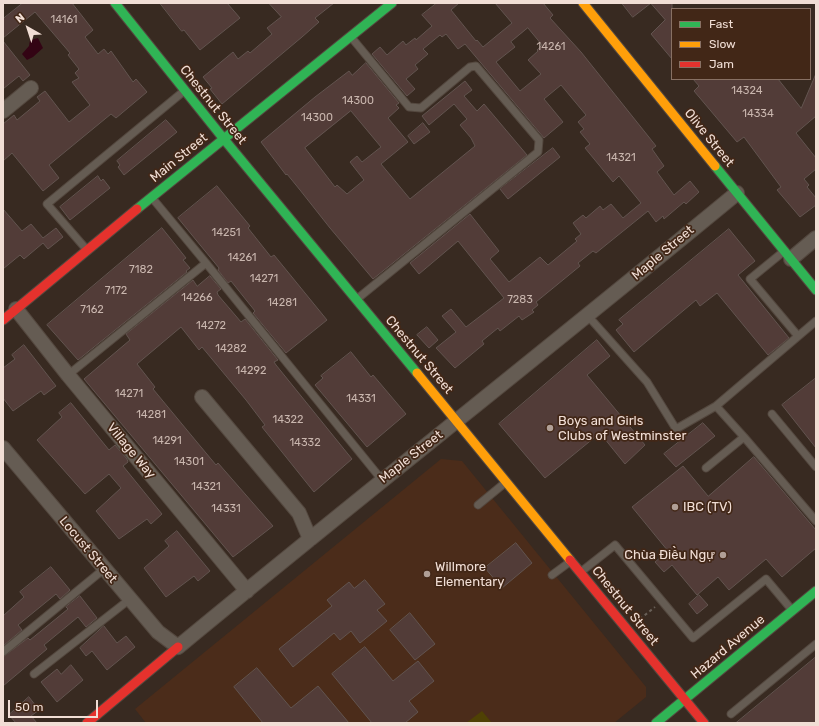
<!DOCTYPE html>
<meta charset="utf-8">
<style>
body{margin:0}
#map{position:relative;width:819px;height:726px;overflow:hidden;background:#382a21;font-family:Rubik,sans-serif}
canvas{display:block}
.frame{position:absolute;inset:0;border:4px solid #f1ded5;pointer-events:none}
.legend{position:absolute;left:671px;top:8px;width:140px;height:72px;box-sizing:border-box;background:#422717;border:1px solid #887063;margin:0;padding:5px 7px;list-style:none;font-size:12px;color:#f1ded5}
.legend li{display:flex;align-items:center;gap:8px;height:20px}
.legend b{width:20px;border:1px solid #887063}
.north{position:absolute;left:8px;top:8px;width:40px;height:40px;-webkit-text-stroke:3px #422717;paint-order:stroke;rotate:321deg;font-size:11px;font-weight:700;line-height:16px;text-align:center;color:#f1ded5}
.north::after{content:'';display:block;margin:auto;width:14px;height:18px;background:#f1ded5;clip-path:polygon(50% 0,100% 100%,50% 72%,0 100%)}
.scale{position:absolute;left:8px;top:700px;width:90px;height:18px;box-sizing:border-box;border:2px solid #f1ded5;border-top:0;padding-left:5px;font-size:12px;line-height:14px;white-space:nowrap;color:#f1ded5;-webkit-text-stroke:3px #422717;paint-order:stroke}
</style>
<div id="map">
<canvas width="819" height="726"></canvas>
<div class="frame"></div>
<ul class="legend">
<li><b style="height:5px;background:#30b455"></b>Fast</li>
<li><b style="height:5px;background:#ff9f0a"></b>Slow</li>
<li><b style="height:5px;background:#e5322d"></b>Jam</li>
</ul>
<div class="north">N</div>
<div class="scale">50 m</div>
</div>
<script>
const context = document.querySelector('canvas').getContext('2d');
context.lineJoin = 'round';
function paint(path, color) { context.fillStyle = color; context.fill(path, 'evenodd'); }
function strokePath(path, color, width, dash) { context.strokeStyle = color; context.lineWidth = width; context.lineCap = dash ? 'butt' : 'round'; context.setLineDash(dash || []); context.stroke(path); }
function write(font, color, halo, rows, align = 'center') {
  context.font = font + ' Rubik,sans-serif'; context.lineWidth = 3.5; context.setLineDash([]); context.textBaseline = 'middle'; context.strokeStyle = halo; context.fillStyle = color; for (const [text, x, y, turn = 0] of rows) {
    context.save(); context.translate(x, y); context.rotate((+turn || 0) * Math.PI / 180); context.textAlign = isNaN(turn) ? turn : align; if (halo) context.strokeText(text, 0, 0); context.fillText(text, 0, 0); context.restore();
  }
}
paint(new Path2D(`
 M441,459L462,461L646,687V697L614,723H146L135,709Z`), '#4b2c1a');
paint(new Path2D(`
 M482,711L492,723H466Z`), '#4f4104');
paint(new Path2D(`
 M38,38L43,48L33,57L27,60L22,54L29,46L30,40Z`), '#330414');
const building = new Path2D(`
 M23,3H72L93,30L85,37L98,54L104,49L108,54L111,51L133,82L136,79L147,92L116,118L111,114L49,165L59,178L43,191L12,153L3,161V124L14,115L17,120L40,101L37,97L45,91L69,122L90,105L72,82L79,78L75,73L79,69L68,55L70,53L35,12L3,38V19Z
 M160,3H227L240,18L200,50L184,30L182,31Z
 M269,3H334L315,18L319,22L302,37L222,104L210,89L212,88L203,77L233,52L238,59L248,51L250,53L272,34L267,28L281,17Z
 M437,3H459L451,10L476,41L477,40L483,47L512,23L495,3H543L553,15L550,18L581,52L656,146L652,149L664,166L657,172L674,195L690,181L699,192L686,204L684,202L664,219L663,216L656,222L648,211L596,253L593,251L578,263L580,266L536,302L538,305L532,310L534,312L522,320L519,316L500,331L498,328L482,341L484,344L455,368L436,348L456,332L442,316L451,309L466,327L504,298L458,241L419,274L410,263L470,214L499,251L490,259L509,282L540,257L548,265L577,241L575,239L581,234L573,223L583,215L586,218L600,206L603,210L611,204L623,218L641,203L619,176L613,182L585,148L590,144L580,132L584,129L578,122L586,115L561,85L544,99L563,122L544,138L465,44L458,49L446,34L442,37L440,35L423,49L428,54L415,65L418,69L406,79L415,89L407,96L372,54L380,47L387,55L403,41L406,45L415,38L416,40L432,26L422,15ZM528,28L542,45L537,50L538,51L528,60L541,74L520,91L496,62L515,47L511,42Z
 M622,3H651L633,17Z
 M651,3H672V59L651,34L665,20Z
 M3,41L30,75L23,81L19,76L3,89Z
 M366,63L399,103L396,105L399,108L388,118L408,142L381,164L410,199L475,146L471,138L460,125L467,119L454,104L429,125L422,116L465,81L472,90L464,96L477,111L484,104L527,155L373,279L330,228L300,190L287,174L286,175L261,142L315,97L349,71L352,75ZM351,111L381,147L362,162L357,156L350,162L364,180L347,194L337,185L335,187L305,148Z
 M816,74V116L796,133L816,158V169L804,179L809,185L807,187L816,198V205L800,217L777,190L781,187L744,137L737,142L694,91L699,86L693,79H778L801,108Z
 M166,120L177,132L124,175L118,167L120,165L117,161Z
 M423,123L430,132L414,144L408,136Z
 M553,148L560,157L508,199L500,189Z
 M98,176L101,181L103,179L110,188L70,220L60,207Z
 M217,186L250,226L248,228L271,257L274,255L327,320L286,353L253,313L255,311L231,281L228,283L218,270L219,268L178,218Z
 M3,209L22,231L31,224L43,238L56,228L63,237L48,249L43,243L24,259L20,255L3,269Z
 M162,228L186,258L183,260L190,268L186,271L187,272L78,360L47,325Z
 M729,229L755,261L738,275L789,338L768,355L717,293L700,306L696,300L634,352L616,330L623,324L619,320Z
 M210,276L221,289L217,292L218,295L241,322L245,319L278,360L274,362L276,365L352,459L314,492L262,427L265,425L246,400L202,347L199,350L181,327L137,364L155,387L153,389L196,441L216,465L218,463L273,526L233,557L84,379L130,340L126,334L193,280L197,286Z
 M427,327L438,340L429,348L417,335Z
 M597,340L610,356L587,375L645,445L625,464L600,433L545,478L499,424Z
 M24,345L56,386L44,395L41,391L13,411L3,398V368L15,359L12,355Z
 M351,352L371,377L373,375L406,414L367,447L315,385L323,378L321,376Z
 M816,378V448L782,405Z
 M71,403L109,450L115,445L127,459L128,462L123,466L162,514L151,524L147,519L119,539L96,511L121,488L109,474L85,494L37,440L62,417L59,413Z
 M703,423L715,436L676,467L664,454Z
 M754,457L816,530V548L782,577L766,559L729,590L718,577L697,595L672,565L664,572L655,562L668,551L632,507L683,466L708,496Z
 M177,531L210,571L198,581L194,576L166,597L144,568L169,546L165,541Z
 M516,543L532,563L502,588L485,568Z
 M51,567L70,590L60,599L56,594L18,625L22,630L3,646V616L24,597L20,592Z
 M365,580L385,604L377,610L387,621L360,643L351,631L340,640L334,633L293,667L279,649L332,606L327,600L349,582L354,588Z
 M699,595L708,605L697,614L689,604Z
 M80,596L97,618L86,627L78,617L44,645L47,649L3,686V657L28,638L30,640L68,609L66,607Z
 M410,613L435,644L415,660L390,630Z
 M104,626L117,643L126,636L135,647L107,670L92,651L86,656L80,648Z
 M365,647L393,681L418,661L434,681L409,701L418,712L405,723H372L332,674Z
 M816,657V723H736Z
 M71,665L83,680L57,702L41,682L57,669L61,674Z
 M257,668L291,708L318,686L349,723H263L234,687Z
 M29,697L39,710L31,716L37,723H16L9,715Z`);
paint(building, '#523c38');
strokePath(building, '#62544f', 1);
const lane = new Path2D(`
 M351,37L409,107L421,108L470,67L476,66L539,140L538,152L357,299
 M153,199L206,263
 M87,250L47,204L184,91
 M783,252L750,279L798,336
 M588,316L647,382L676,429L716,406L816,321
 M68,375L206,263L382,480
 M716,406L744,437
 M772,414L816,467
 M706,468L744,437L816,521
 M478,505L506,482
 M582,571L615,545L693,638L766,579L792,610
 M552,575L571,561
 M3,652L104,569
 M34,674L130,599
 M731,714L816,644`);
const street = new Path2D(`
 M3,111L31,88
 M791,259L816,238
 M16,309L68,375L247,591
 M202,397L299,513L310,539
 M3,448L158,632L178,647C363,494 552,346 737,193`);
const fast = new Path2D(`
 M115,3L223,138L417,373
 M715,166L816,290
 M137,209L392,3
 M656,723L816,591`);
const slow = new Path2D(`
 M583,3L715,166
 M417,373L570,560`);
const jam = new Path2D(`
 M3,320L137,209
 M570,560L704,723
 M87,723L178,647`);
strokePath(lane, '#54483f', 9);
strokePath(street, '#54483f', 16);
strokePath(fast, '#54483f', 11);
strokePath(slow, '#54483f', 11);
strokePath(jam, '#54483f', 11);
strokePath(new Path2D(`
 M640,619L655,607`), '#696058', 2, [3, 3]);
strokePath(lane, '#655c53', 7);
strokePath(street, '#655c53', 14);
strokePath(fast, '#30b455', 9);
strokePath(slow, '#ff9f0a', 9);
strokePath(jam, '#e5322d', 9);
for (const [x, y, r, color] of [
 [550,428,4,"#b09f96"],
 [675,507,4,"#b09f96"],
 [723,555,4,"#b09f96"],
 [427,574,4,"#b09f96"]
]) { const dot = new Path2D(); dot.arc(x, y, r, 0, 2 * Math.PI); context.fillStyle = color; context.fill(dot); strokePath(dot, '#422717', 1.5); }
write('11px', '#c9b6ae', null, [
 ["14161",64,20],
 ["14261",551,47],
 ["14324",747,91],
 ["14300",358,101],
 ["14334",758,114],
 ["14300",317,118],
 ["14321",621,158],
 ["14251",226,233],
 ["14261",242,258],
 ["7182",141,270],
 ["14271",264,279],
 ["7172",116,291],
 ["14266",197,298],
 ["7283",520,300],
 ["14281",282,303],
 ["7162",92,310],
 ["14272",211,326],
 ["14282",231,349],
 ["14292",251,371],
 ["14271",129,394],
 ["14331",361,399],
 ["14281",151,415],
 ["14322",288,420],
 ["14291",167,441],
 ["14332",305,443],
 ["14301",189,462],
 ["14321",206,487],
 ["14331",226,509]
]);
write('13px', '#f1ded5', '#422717', [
 ["Chestnut Street",213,105,51],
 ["Olive Street",709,138,51],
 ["Main Street",179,158,-39],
 ["Maple Street",663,253,-40],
 ["Chestnut Street",419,355,50],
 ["Village Way",131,451,50],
 ["Maple Street",411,457,-38],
 ["Locust Street",88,550,50],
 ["Chestnut Street",625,606,51],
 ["Hazard Avenue",728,647,-40]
]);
write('13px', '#f1ded5', '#422717', [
 ["Boys and Girls",558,421],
 ["Clubs of Westminster",558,436],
 ["IBC (TV)",683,507],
 ["Chùa Điều Ngự",715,555,"right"],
 ["Willmore",435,567],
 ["Elementary",435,582]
], 'left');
</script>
